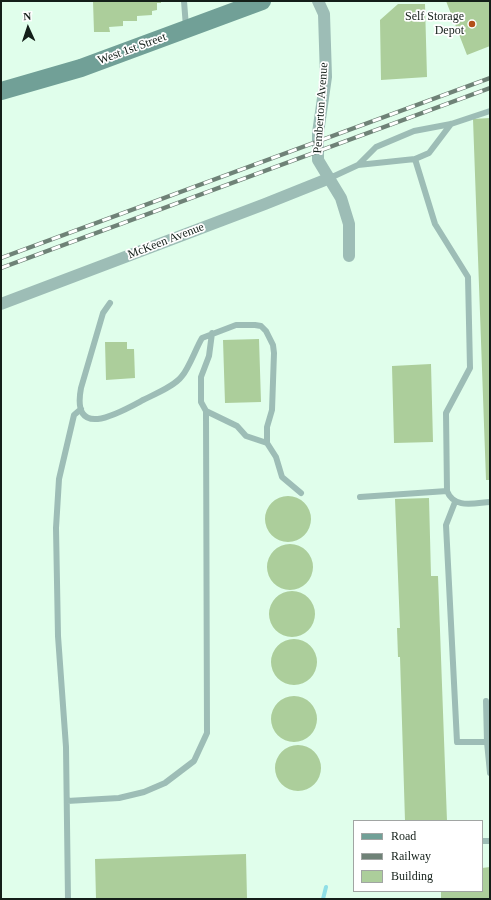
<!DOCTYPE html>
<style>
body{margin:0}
#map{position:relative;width:491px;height:900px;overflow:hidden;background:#e0feeb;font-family:"Times New Roman",serif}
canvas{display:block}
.frame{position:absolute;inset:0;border:2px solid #141f19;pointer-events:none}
.legend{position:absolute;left:353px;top:820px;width:130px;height:72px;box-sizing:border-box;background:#fff;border:1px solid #a1a5a3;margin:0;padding:5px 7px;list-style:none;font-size:12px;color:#141f19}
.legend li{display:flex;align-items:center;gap:8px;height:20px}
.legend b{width:20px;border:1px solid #a1a5a3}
.north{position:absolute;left:8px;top:8px;width:40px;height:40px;-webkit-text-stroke:3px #fff;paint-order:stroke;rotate:357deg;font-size:11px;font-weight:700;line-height:16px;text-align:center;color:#141f19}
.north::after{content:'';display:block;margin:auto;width:14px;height:18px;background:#141f19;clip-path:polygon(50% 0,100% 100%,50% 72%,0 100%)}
</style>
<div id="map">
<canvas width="491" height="900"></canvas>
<div class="frame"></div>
<ul class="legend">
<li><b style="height:5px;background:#71a097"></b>Road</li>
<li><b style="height:5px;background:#6f8277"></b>Railway</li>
<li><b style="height:11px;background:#acce9b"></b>Building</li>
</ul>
<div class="north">N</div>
</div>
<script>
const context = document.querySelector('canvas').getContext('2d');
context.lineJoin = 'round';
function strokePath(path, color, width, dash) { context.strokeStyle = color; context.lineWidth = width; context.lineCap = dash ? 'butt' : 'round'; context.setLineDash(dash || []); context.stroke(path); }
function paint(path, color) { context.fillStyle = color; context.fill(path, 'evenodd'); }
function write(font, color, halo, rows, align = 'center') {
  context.font = font + ' "Times New Roman",serif'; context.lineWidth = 3.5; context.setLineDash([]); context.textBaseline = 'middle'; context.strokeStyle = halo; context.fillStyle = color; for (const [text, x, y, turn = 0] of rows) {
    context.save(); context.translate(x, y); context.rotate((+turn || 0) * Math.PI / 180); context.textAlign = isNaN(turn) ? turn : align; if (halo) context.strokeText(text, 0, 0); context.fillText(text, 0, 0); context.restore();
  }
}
strokePath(new Path2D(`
 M323,899L326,887`), '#8fdfe6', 4);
paint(new Path2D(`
 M93,1H161V3H157V10L152,11V15L137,16V21H123V26L109,27L110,32H94Z
 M446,1H490V46L467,55Z
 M398,4H425L427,77L381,80L380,20Z
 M490,118V480H486L473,119Z
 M259,339L261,402L225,403L223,340Z
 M105,342H127V349H134L135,378L106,380Z
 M431,364L433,442L394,443L392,366Z
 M265 519a23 23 0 1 1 46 0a23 23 0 1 1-46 0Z
 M429,498L431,576H438L447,821H405L400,657H398L397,628H400L395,499Z
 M267 567a23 23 0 1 1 46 0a23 23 0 1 1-46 0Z
 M269 614a23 23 0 1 1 46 0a23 23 0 1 1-46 0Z
 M271 662a23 23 0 1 1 46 0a23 23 0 1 1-46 0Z
 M271 719a23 23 0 1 1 46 0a23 23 0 1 1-46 0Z
 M275 768a23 23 0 1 1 46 0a23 23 0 1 1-46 0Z
 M246,854L247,899H96L95,859Z
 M490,867V899H441V891H482V868Z`), '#acce9b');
strokePath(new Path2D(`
 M184,1L186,27
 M415,159L435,224L468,277L470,368L446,413L447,491C454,509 474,503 490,502
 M358,165L376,147L414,131L451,124L490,111
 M330,178L358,165L415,159L429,153L451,124
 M110,303L103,313L81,388C71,441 119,413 143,400C153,395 175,386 182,376C189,368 196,348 202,338L236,325H255L261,326L266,331L273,345L274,353L272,410L267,427V443
 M212,333L209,356L201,377V402L206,411L237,426L246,436L267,443L276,457L282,477L301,493
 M360,497L447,491
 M455,502L446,525L457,742H487
 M486,701L487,742L490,773
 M67,801L119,798L144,792L165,783L194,761L207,733L206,411
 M482,841H490
 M68,899L66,747L58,636L56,528L59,479L74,415L81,409`), '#9dbdb6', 6);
strokePath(new Path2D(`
 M318,1L324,14L326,77L318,133V160L341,198L349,224V256
 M1,304L265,204L330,178`), '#9dbdb6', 12);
strokePath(new Path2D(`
 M1,91L81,68L262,1`), '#71a097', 18);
const rail = new Path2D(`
 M1,258L490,78
 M1,268L490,88`);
strokePath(rail, '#6f8277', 4.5);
strokePath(rail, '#fff', 3, [9]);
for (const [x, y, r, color] of [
 [472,24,4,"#b34f1a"]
]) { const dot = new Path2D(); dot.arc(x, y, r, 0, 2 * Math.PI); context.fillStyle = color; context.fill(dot); strokePath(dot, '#fff', 1.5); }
write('12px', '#141f19', '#fff', [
 ["Self Storage",464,17],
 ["Depot",464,31]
], 'right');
write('12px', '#141f19', '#fff', [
 ["West 1st Street",132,49,-20],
 ["Pemberton Avenue",321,108,-86],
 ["McKeen Avenue",166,241,-21]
]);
</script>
